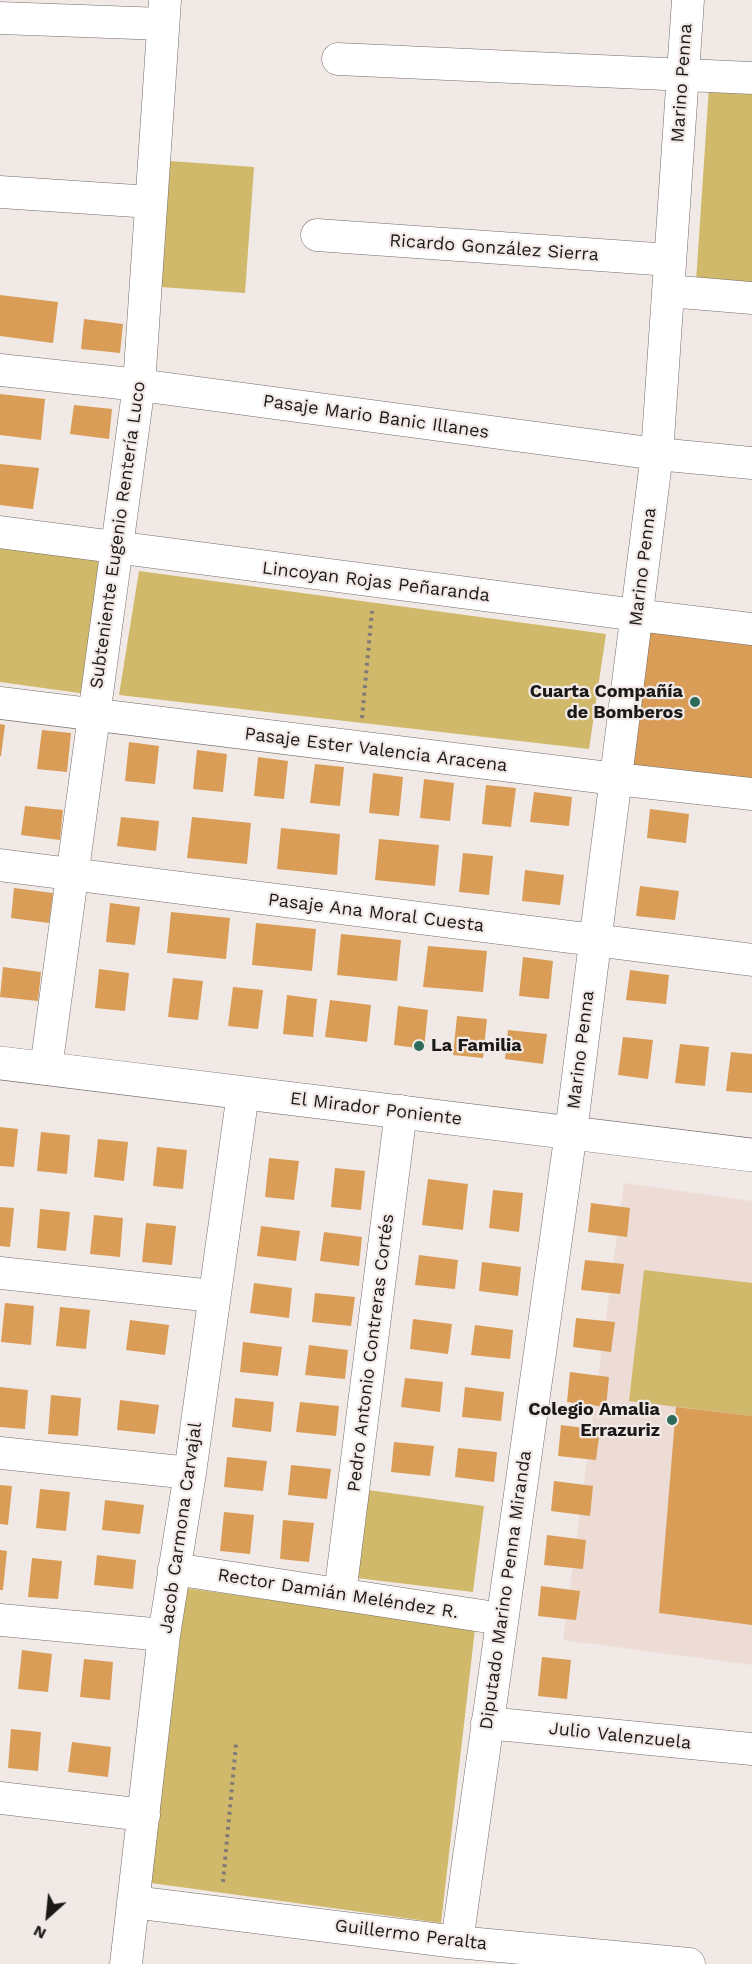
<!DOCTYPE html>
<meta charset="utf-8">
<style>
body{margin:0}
#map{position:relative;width:752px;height:1964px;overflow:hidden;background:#f1e9e6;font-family:"Work Sans",sans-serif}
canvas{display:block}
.north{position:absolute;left:18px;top:1886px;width:60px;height:60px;-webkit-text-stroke:4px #f1e9e6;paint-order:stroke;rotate:207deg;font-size:16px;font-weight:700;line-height:24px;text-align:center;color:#1c1a19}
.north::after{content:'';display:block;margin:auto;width:21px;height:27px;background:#1c1a19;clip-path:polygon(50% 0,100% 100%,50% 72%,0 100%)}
</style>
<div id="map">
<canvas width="752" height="1964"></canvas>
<div class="north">N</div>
</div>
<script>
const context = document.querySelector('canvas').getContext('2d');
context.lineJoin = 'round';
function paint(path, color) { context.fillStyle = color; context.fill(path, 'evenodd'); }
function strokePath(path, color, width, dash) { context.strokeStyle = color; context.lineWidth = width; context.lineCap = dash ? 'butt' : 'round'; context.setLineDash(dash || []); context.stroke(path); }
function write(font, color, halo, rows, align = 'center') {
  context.font = font + ' "Work Sans",sans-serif'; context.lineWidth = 4.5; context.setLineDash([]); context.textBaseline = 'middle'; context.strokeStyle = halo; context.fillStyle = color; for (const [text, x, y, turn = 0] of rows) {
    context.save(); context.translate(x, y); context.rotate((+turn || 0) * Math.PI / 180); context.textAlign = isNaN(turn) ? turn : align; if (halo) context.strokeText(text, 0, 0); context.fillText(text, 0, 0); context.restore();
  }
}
paint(new Path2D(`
 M624,1183L752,1201V1665L563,1640Z`), '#eddcd6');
paint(new Path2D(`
 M709,87L752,90V286L696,282Z
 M169,161L254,167L245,293L161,287Z
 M0,548L111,562L94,695L0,682Z
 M139,571L606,634L589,749L119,695Z
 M644,1270L752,1283V1416L629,1401Z
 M368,1490L484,1506L473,1592L357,1578Z
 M186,1588L475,1629L441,1923L151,1883Z`), '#d0b96a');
paint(new Path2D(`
 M0,295L58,302L53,343L0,336Z
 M84,319L123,324L120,353L81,349Z
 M0,394L45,399L41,440L0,435Z
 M74,405L112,409L109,439L70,434Z
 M0,464L39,468L33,509L0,505Z
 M647,626L752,639V779L632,765Z
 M0,724L5,725L1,756H0Z
 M42,730L71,733L67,772L37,769Z
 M129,742L159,746L155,784L125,781Z
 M197,750L227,754L223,792L193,789Z
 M258,757L288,761L284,799L254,796Z
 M315,764L344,767L340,806L310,803Z
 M373,773L403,777L399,816L369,813Z
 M424,779L454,783L450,821L420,818Z
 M486,785L516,788L511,827L482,824Z
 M534,792L572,797L569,826L530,822Z
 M25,806L63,810L60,840L21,835Z
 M650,809L689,814L686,843L647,838Z
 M121,817L159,821L156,851L117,846Z
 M192,817L251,823L247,864L187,858Z
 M281,828L340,834L337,875L277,869Z
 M379,839L439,845L435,886L375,880Z
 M463,853L493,856L489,895L459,892Z
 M525,870L564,875L560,905L522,901Z
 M640,886L679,891L675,920L636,916Z
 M14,888L53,893L49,923L11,918Z
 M110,903L140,907L135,945L106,942Z
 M171,912L230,918L226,959L167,953Z
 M256,923L316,929L312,971L252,965Z
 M341,934L401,940L397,981L337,975Z
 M428,946L487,951L483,992L423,987Z
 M523,957L553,961L549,999L519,996Z
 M3,967L41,972L38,1001L0,997Z
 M99,969L129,973L125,1011L95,1008Z
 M630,970L669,975L666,1004L626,1000Z
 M173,978L203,981L198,1020L168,1017Z
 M233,987L263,990L258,1029L228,1026Z
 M287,995L317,999L313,1037L283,1034Z
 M330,1000L371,1005L367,1042L325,1037Z
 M398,1006L428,1010L424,1049L394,1045Z
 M457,1016L487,1019L483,1058L453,1055Z
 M508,1030L547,1034L543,1064L505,1059Z
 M623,1037L653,1040L648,1079L618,1075Z
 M680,1044L709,1047L705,1086L675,1083Z
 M731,1052L752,1054V1093L726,1091Z
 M0,1127L18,1129L14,1167L0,1166Z
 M41,1132L70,1135L67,1174L37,1171Z
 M98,1139L128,1142L124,1181L94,1177Z
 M157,1147L187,1150L183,1189L153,1186Z
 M269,1158L299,1161L294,1200L265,1197Z
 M335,1168L365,1171L361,1210L331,1207Z
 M428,1179L468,1184L463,1230L422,1225Z
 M493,1190L523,1193L519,1232L489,1228Z
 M591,1203L630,1208L627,1237L588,1232Z
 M0,1207L14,1208L10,1247L0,1246Z
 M40,1209L70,1212L66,1251L37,1248Z
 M94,1215L123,1218L120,1257L90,1254Z
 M146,1223L176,1226L172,1265L142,1262Z
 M261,1226L300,1231L296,1261L257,1256Z
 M324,1232L362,1237L359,1266L320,1261Z
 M419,1255L458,1260L455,1289L415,1285Z
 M585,1260L624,1264L620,1294L581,1290Z
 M482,1262L521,1267L518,1296L479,1291Z
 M254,1283L292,1288L289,1318L250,1313Z
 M315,1293L355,1297L351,1326L312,1322Z
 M5,1303L34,1306L31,1345L1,1342Z
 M60,1307L90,1310L86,1349L56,1346Z
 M576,1318L615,1322L611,1352L573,1347Z
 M413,1319L452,1324L448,1354L410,1349Z
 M130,1320L169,1325L165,1355L126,1350Z
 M475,1325L513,1330L510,1359L471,1355Z
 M243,1342L282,1347L278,1376L240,1372Z
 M309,1345L348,1350L345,1379L305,1375Z
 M570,1372L609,1377L606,1407L567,1402Z
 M405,1378L443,1382L440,1412L401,1407Z
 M0,1387L28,1390L25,1429L0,1427Z
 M465,1387L504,1392L501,1421L462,1417Z
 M51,1395L81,1398L78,1436L48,1434Z
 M235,1398L274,1402L271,1432L232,1427Z
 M120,1400L159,1405L155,1434L117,1430Z
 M300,1402L339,1406L336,1436L296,1432Z
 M676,1407L752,1416V1625L659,1613Z
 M561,1425L600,1430L596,1460L558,1456Z
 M394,1442L434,1446L430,1476L391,1472Z
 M458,1448L497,1452L494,1482L455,1477Z
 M227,1457L267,1461L263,1491L224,1487Z
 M291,1465L331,1469L327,1499L288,1495Z
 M554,1481L593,1486L590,1516L551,1511Z
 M0,1485L12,1486L8,1525L0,1524Z
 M40,1489L70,1492L66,1531L36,1528Z
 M105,1500L144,1505L140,1534L102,1530Z
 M224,1512L254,1515L250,1554L220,1551Z
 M283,1520L314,1523L309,1562L280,1559Z
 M547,1535L586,1540L583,1569L544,1565Z
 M0,1550L7,1551L3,1590H0Z
 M97,1555L136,1560L133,1589L94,1585Z
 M32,1558L62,1561L58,1599L28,1597Z
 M541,1586L580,1591L576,1620L538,1616Z
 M22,1650L52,1654L48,1692L18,1689Z
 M542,1657L571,1660L567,1699L538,1696Z
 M84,1659L113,1662L110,1700L80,1697Z
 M11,1729L41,1732L38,1771L8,1768Z
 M72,1742L111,1747L108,1777L68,1772Z`), '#d99d58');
const street = new Path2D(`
 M0,18L163,24
 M338,59L752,78
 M0,192L151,202
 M317,235L670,260
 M668,291L752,298
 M0,370L139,385L657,454L752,463
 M0,532L637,615L752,629
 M0,703L616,779L752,794
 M0,865L752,960
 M46,1068L139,385L165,0
 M0,1273L213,1296
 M0,1453L190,1473
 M174,1569L502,1619
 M340,1594L401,1111
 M0,1620L164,1635
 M487,1723L752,1749
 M0,1798L144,1815
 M133,1902L457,1942L689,1964
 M457,1942L571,1132L657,454L688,0
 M126,1964L164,1635L190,1473L243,1093`);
const secondary = new Path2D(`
 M0,1063L752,1155`);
strokePath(street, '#736c69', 33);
strokePath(secondary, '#736c69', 34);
strokePath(new Path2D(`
 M362,718L372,611
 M223,1882L236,1744`), '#807b79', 4, [3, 4.5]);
strokePath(street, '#fff', 32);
strokePath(secondary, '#fff', 33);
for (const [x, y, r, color] of [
 [695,702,6,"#2c6b59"],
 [419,1046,6,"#2c6b59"],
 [672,1420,6,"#2c6b59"]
]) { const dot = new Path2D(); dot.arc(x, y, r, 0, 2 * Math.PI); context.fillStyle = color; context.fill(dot); strokePath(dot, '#f1e9e6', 2); }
write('18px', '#1c1a19', '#f1e9e6', [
 ["Marino Penna",682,83,-86],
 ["Ricardo González Sierra",494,248,4],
 ["Pasaje Mario Banic Illanes",376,417,8],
 ["Subteniente Eugenio Rentería Luco",118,535,-82],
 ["Marino Penna",643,567,-83],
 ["Lincoyan Rojas Peñaranda",376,582,7],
 ["Pasaje Ester Valencia Aracena",376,750,7],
 ["Pasaje Ana Moral Cuesta",376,913,7],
 ["Marino Penna",581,1050,-83],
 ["El Mirador Poniente",376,1109,7],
 ["Pedro Antonio Contreras Cortés",371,1353,-83],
 ["Jacob Carmona Carvajal",181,1528,-82],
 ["Diputado Marino Penna Miranda",506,1590,-82],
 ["Rector Damián Meléndez R.",338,1594,9],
 ["Julio Valenzuela",620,1736,6],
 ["Guillermo Peralta",411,1935,7]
]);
write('bold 18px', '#1c1a19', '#f1e9e6', [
 ["Cuarta Compañía",683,692],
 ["de Bomberos",683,713],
 ["La Familia",431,1046,"left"],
 ["Colegio Amalia",660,1410],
 ["Errazuriz",660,1431]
], 'right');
</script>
